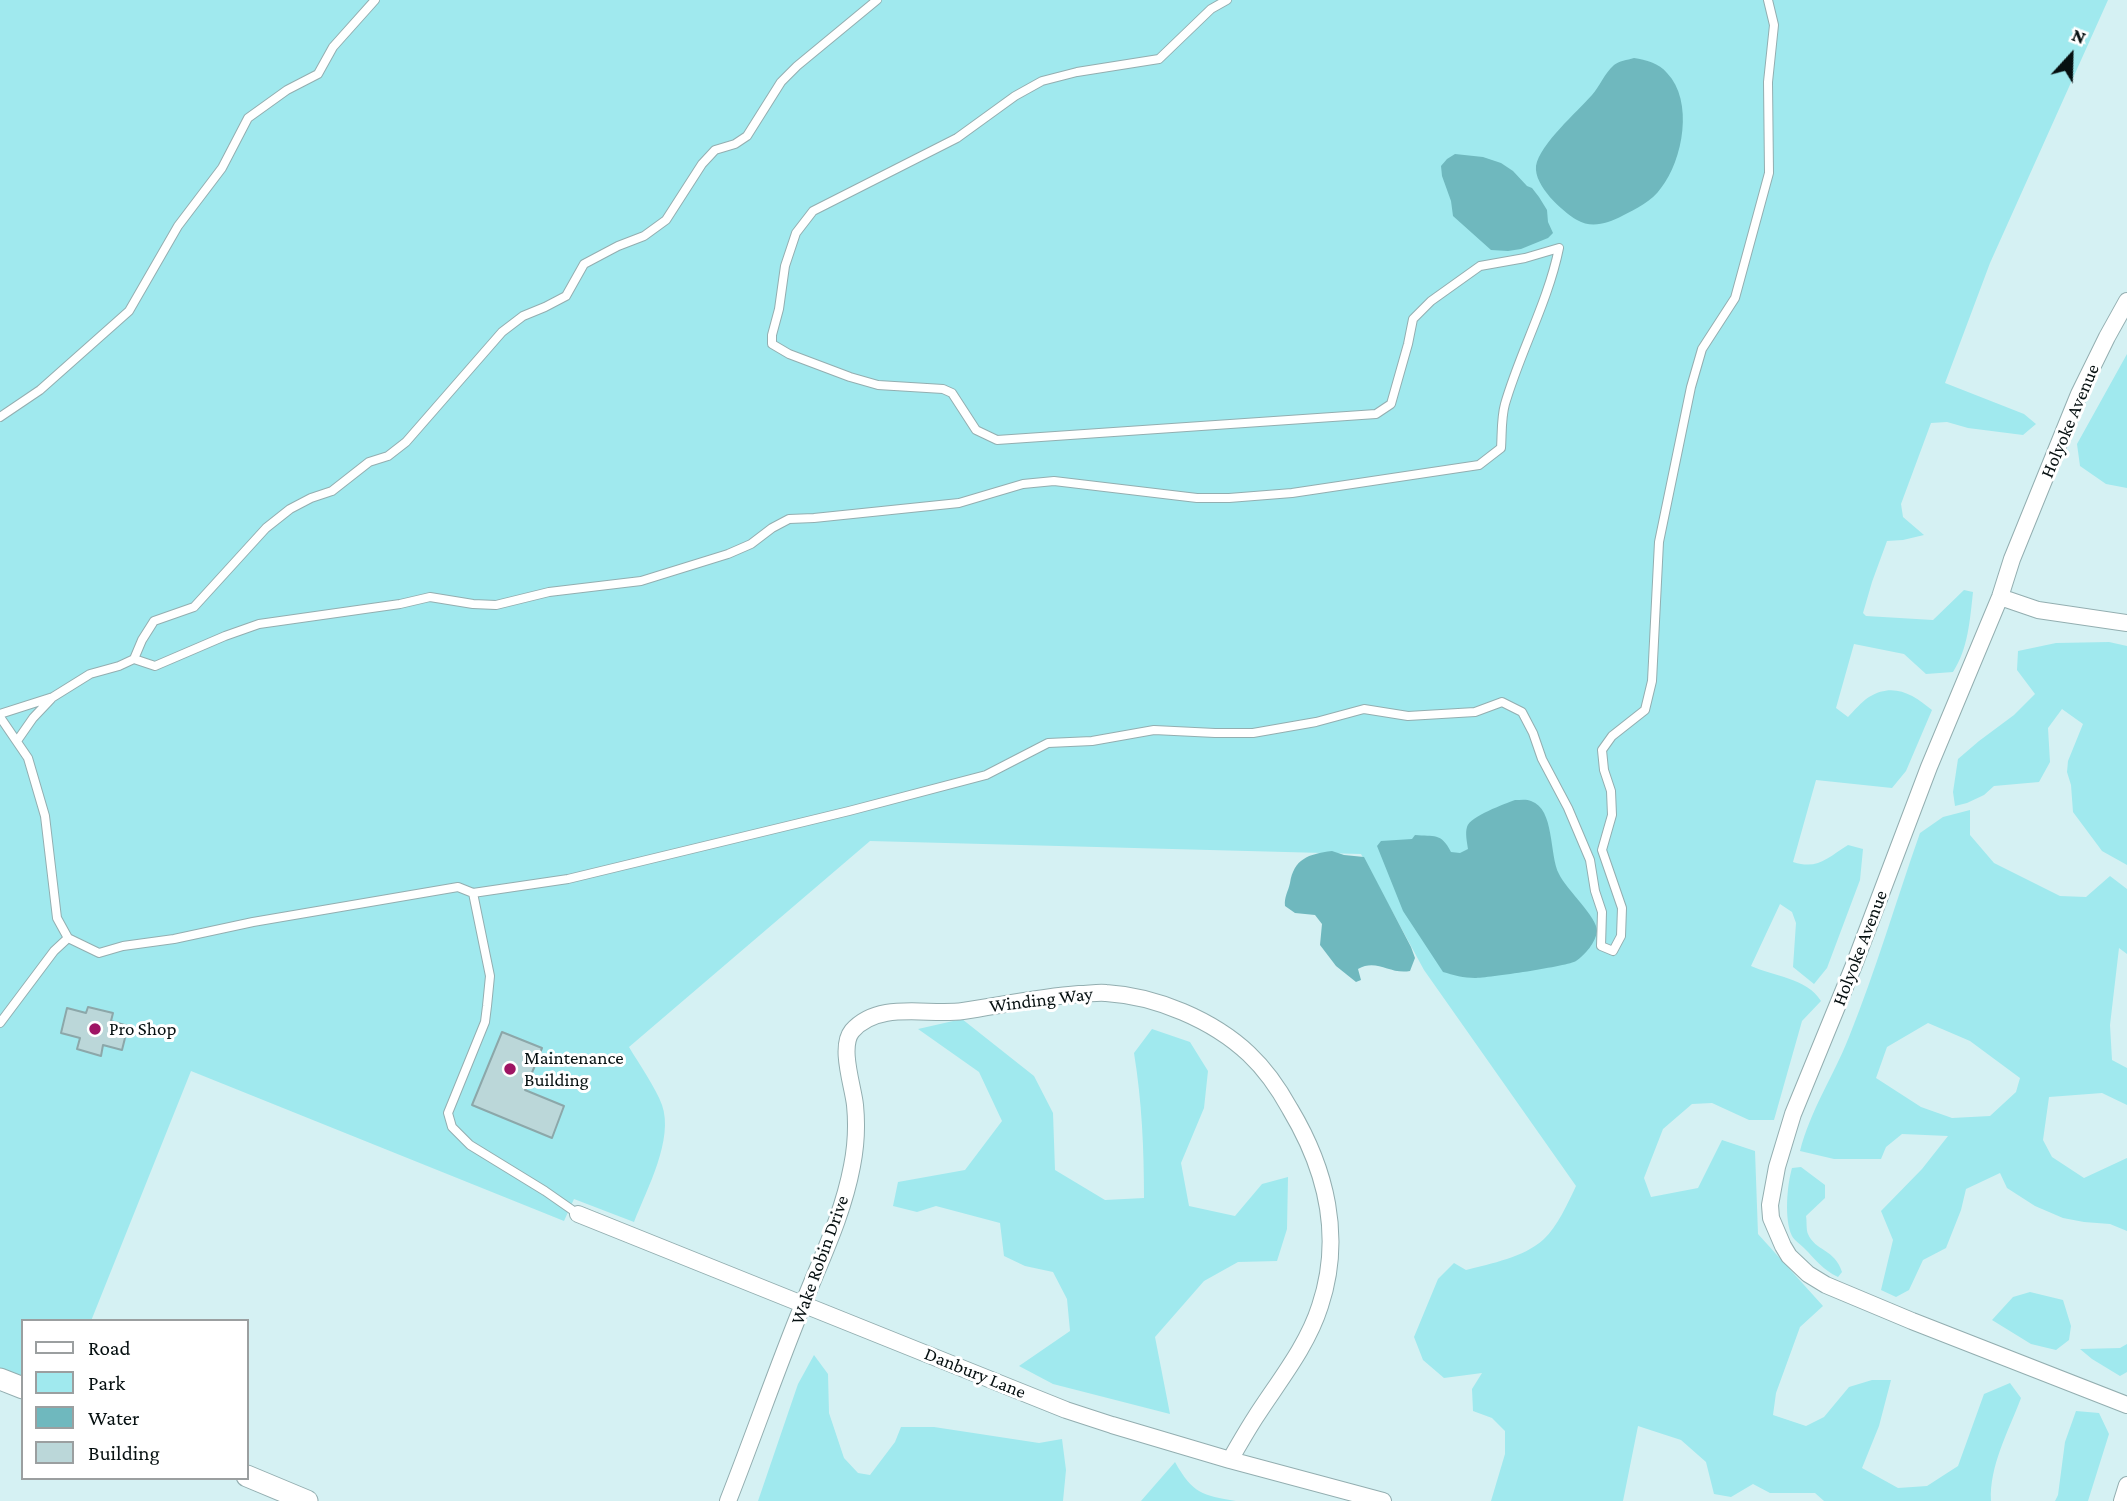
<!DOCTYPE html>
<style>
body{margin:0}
#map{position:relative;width:2127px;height:1501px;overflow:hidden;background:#d5f1f3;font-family:"Crimson Pro",serif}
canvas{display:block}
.legend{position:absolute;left:21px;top:1319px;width:228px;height:161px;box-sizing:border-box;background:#fff;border:2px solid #9b9fa0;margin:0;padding:9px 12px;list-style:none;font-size:21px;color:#061011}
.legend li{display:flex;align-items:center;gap:14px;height:35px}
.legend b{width:35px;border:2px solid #9b9fa0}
.north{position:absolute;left:2036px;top:21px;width:70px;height:70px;-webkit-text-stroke:5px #fff;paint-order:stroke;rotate:22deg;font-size:19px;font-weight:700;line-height:28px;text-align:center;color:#061011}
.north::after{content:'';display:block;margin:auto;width:24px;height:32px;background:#061011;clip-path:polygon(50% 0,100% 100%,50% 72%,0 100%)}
</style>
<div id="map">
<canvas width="2127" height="1501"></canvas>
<ul class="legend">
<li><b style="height:9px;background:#fff"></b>Road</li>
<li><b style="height:19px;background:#a0e9ee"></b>Park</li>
<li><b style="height:19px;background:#6fb8be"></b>Water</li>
<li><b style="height:19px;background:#bbd7d9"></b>Building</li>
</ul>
<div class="north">N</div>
</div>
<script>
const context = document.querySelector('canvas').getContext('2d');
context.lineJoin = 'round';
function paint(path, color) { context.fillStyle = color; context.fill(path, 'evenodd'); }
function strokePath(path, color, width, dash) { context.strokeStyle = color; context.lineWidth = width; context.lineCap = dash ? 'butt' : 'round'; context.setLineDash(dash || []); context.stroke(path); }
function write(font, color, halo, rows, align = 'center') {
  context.font = font + ' "Crimson Pro",serif'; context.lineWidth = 6; context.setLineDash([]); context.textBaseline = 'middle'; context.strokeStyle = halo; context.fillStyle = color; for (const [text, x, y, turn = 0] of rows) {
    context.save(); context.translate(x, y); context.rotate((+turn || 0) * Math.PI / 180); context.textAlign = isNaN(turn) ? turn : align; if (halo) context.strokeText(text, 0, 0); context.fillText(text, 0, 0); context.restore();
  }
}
paint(new Path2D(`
 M0,0H2108L1990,263L1945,383L2024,414L2036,424L2023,435L1968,428L1947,422L1931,423L1901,504L1903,517L1924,535L1903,540L1887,541L1872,582L1863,613L1866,616L1933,620L1964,590L1973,592C1970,620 1968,649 1953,672L1926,674L1904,654L1854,644L1836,708L1848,717C1854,711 1861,702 1869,697C1893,682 1913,694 1932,710L1906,771L1892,788L1816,780L1793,862C1818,870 1827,858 1848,845L1863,849L1860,880L1827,968L1814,984L1793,967L1796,923L1792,912L1780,904L1751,966C1773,976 1807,978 1821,1001L1802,1021L1774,1120H1749L1712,1103L1692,1104L1663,1129L1644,1178L1651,1197L1698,1188L1722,1140L1755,1151L1758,1234L1823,1306L1800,1327L1776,1393L1773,1415L1806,1426L1824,1417L1849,1387L1872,1380H1891L1879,1426L1862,1468L1898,1488L1927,1486L1958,1466L1984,1394L2010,1383L2021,1398C2009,1430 1989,1466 1991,1501H1824L1815,1493H1770L1753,1484L1731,1497L1714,1494L1706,1462L1681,1440L1638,1426L1623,1501H1491L1505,1454V1431L1492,1418L1473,1411L1472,1389L1482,1373L1444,1378L1423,1360L1414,1337L1438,1279L1454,1263L1466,1270C1492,1263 1523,1258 1544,1239C1557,1227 1568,1203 1576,1186L1424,970L1361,854L870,841L629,1047C639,1064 656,1088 662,1105C674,1139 647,1189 634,1222L574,1199L564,1221L191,1071L91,1321H23V1387L0,1378Z
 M2127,354V488L2106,484L2080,466L2077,444Z
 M2109,642L2127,646V865L2102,851L2073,812L2071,785L2067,772L2068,761L2083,724L2062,709L2048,728L2050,762L2039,782L1994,786L1984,795L1967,803L1955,806L1953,792L1958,759L1979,741L2014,715L2035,694L2017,670L2018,651L2056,643Z
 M1970,810V835L1994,863L2060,896L2086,897L2110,876L2127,889V954L2119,948L2110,1025L2112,1060L2127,1068V1105L2102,1093L2049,1097L2043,1140L2052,1157L2084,1178L2127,1158V1231L2110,1224L2084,1222L2063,1218L2035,1206L2007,1188L2000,1173L1966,1189L1961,1210L1946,1248L1923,1260L1909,1290L1896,1297L1881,1290L1893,1240L1881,1211L1922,1169L1948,1136L1902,1134L1886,1147L1881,1159H1834L1800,1151C1810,1111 1834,1075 1849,1037C1876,970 1896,901 1920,833L1943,817ZM1928,1023L1970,1041L2020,1078L2016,1092L1990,1116L1952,1118L1921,1107L1876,1078L1887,1047Z
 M962,1019L1034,1076L1053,1113L1055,1170L1105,1200L1144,1198C1144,1149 1142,1102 1134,1053L1152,1029L1190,1042L1208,1071L1204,1108L1181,1163L1189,1206L1235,1216L1262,1184L1288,1177L1287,1229L1277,1261L1238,1262L1204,1281L1155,1337L1170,1414L1053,1384L1019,1366L1070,1331L1067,1299L1053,1272L1025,1266L1004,1256L1000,1223L936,1206L917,1212L893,1206L898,1182L965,1170L1002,1121L979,1072L918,1029Z
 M1801,1167L1825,1185V1198L1806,1216C1807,1221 1806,1230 1808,1234C1815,1251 1835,1249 1842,1272L1838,1277C1823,1270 1815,1259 1804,1248C1800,1244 1794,1240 1792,1236C1784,1220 1787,1185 1792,1168Z
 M2030,1292L2063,1300L2071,1326L2069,1340L2056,1350L2031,1344L1992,1320L2013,1297Z
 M2127,1344V1372L2120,1376L2092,1359L2080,1349L2120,1348Z
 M814,1355L828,1374L829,1413L844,1458L858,1473L870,1475L895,1442L901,1427H934L1039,1443L1062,1439L1066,1470L1063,1501H758L798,1384Z
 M2076,1411L2099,1413L2109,1434L2088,1501H2055L2058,1495L2065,1442Z
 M1175,1462C1193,1494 1202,1495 1236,1501H1141Z`), '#a0e9ee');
paint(new Path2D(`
 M1634,58C1646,60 1659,63 1667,73C1694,101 1683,160 1661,188C1652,201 1636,209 1622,216C1608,223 1592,229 1577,220C1562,211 1534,186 1536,166C1540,144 1577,112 1592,95C1600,86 1604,74 1614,65C1619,61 1627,60 1634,58Z
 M1455,154L1483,157L1501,163L1513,171L1527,186L1532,188L1539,197L1547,210L1548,222L1553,233L1548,238L1521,249L1508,251L1491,250L1453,216L1451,201L1442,176L1441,166L1447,159Z
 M1515,800C1520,800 1527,799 1531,801C1555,809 1549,855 1559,874C1566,889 1598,918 1597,931C1596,942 1585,955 1576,961C1569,966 1487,978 1475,978C1464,978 1453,975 1443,972L1403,911L1377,846L1381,841L1412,839L1415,835C1434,837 1441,832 1451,852L1460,853L1468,849C1467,842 1465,833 1467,827C1470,816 1505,804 1515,800Z
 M1332,851L1344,855L1364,857L1411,947L1415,958L1410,971C1390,975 1377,958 1358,969L1361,980L1356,982L1336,966L1320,945L1322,924L1315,915L1295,913L1285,906C1284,897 1288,892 1290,883C1294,859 1308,854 1332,851Z`), '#6fb8be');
const building = new Path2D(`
 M88,1007L113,1013L111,1021L128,1026L122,1050L103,1045L101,1056L77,1049L80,1038L61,1033L67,1008L86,1013Z
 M502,1032L542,1048L525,1090L564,1106L552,1138L472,1105Z`);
paint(building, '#bbd7d9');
strokePath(building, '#8ca7a9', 2);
const service = new Path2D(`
 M0,417L40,390L129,311L178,226L222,168L248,118L287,90L318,74L333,47L375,0
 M134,659L155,666L225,636L259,624L400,604L430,597L473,604L496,605L549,592L641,581L728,554L751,544L772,528L789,519L814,518L959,503L1023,484L1054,481L1197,498H1229L1292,493L1479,465L1501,448C1502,435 1501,418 1505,404C1520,352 1548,302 1559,248L1525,258L1480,266L1431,301L1413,319L1408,344L1391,404L1376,414L997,440L976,430L952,393L943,389L878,385L850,377L789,354L772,344V335L779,309L785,266L796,233L813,211L957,138L1015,96L1042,81L1077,72L1159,59L1211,9L1227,0
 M0,714L53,697L90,674L119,666L134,659L142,640L154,621L194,607L266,528L290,509L311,498L332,491L369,462L388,456L406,442L502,332L523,316L545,307L566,296L584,264L618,246L644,236L666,220L702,164L715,150L735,144L747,136L781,82L797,66L877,0
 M0,717L28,758L45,816L57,918L68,938L99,953L123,946L174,939L253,922L458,887L473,893L490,976L487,1006L485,1022L448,1113L452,1127L470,1145L545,1191L578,1214
 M17,741L33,718L51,699
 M473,893L568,879L849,811L986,775L1048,743L1092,741L1154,730L1215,733H1253L1316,722L1364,709L1408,716L1475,712L1502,702L1522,712L1533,733L1542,759L1568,808L1590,860L1595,891L1602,912L1601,946L1613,951L1621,936L1622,908L1602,850L1612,815L1611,791L1604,770L1602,750L1612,736L1645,710L1652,681L1659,542L1691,387L1702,349L1735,298L1769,173L1768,82L1774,25L1768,0
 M0,1023L54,951L68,938`);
const minor = new Path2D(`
 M2127,301L2107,337L2079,394L2012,559L2000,597L1929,767L1854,965L1793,1114L1777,1167L1770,1205L1771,1218L1783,1246L1789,1256L1808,1274L1826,1285L1912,1321L2127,1405
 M2000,597L2038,610L2127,623
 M578,1214L1066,1410L1112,1425L1230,1460L1383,1501
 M728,1501C754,1435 777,1368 804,1302C822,1257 843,1214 852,1166C856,1146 857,1125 855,1105C853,1086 839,1047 852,1031C879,1000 928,1016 963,1011C1002,1005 1040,997 1079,994C1088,994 1098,992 1106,993C1156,996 1213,1020 1249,1054C1266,1070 1279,1089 1290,1109C1326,1169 1343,1237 1320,1306C1307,1347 1278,1382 1255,1418C1246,1432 1238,1446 1230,1460
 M2122,1501L2127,1485`);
const tertiary = new Path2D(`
 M0,1379L23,1388
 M247,1476L307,1501`);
strokePath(service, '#93aeb0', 10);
strokePath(minor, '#93aeb0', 18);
strokePath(tertiary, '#93aeb0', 23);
strokePath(service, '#fff', 8);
strokePath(minor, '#fff', 16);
strokePath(tertiary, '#fff', 21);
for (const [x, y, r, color] of [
 [95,1029,7,"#9e1564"],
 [510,1069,7,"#9e1564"]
]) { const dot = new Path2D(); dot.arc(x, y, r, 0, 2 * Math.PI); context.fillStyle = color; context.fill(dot); strokePath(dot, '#fff', 2.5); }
write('19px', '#061011', '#fff', [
 ["Holyoke Avenue",2070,421,-67],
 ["Holyoke Avenue",1860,948,-69],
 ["Winding Way",1041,1000,-7],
 ["Wake Robin Drive",820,1260,-70],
 ["Danbury Lane",975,1373,22]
]);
write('19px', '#061011', '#fff', [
 ["Pro Shop",109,1029],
 ["Maintenance",524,1058],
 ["Building",524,1080]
], 'left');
</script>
